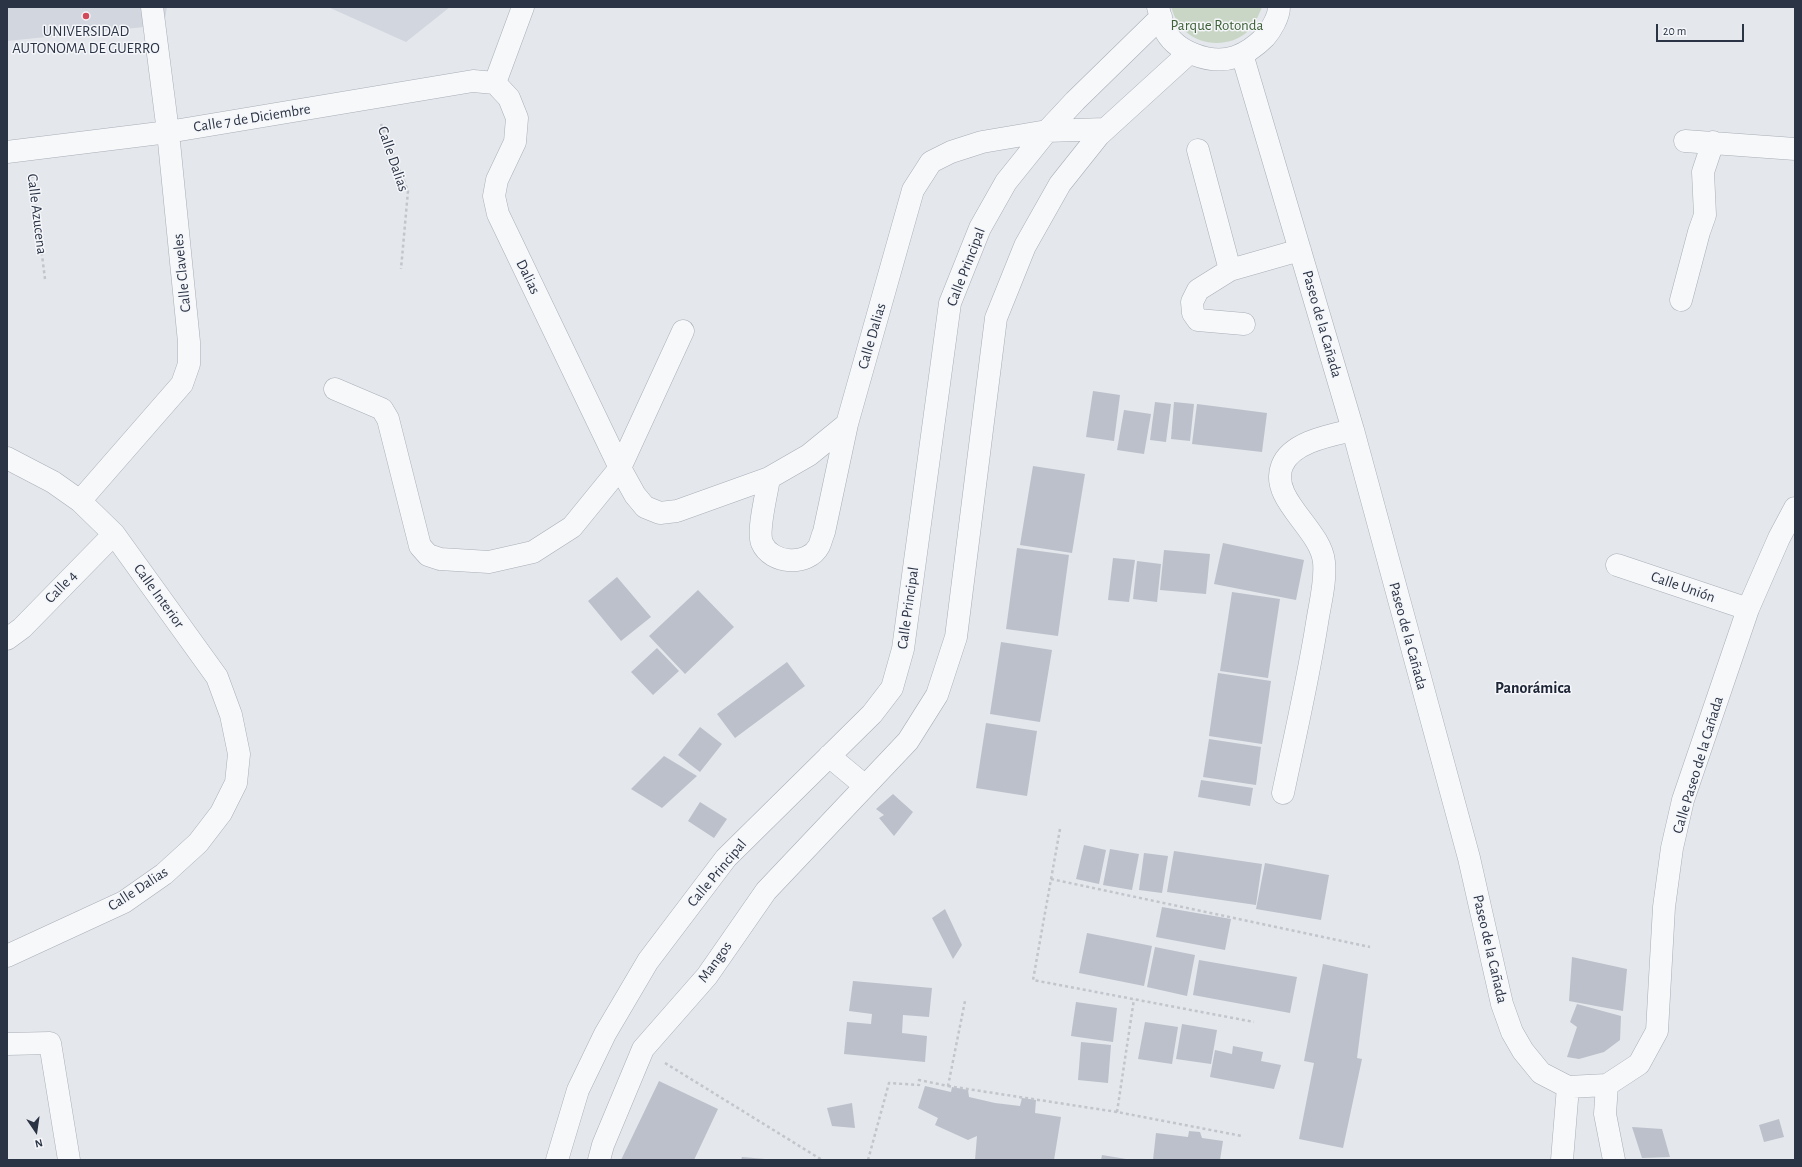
<!DOCTYPE html>
<meta charset="utf-8">
<style>
body{margin:0}
#map{position:relative;width:1802px;height:1167px;overflow:hidden;background:#e4e7ec;font-family:"Alegreya Sans",sans-serif}
canvas{display:block}
.frame{position:absolute;inset:0;border:8px solid #2b3445;pointer-events:none}
.north{position:absolute;left:16px;top:1111px;width:40px;height:40px;-webkit-text-stroke:3px #f4f6f9;paint-order:stroke;rotate:167deg;font-size:11px;font-weight:700;line-height:16px;text-align:center;color:#2b3445}
.north::after{content:'';display:block;margin:auto;width:14px;height:18px;background:#2b3445;clip-path:polygon(50% 0,100% 100%,50% 72%,0 100%)}
.scale{position:absolute;left:1656px;top:24px;width:88px;height:18px;box-sizing:border-box;border:2px solid #2b3445;border-top:0;padding-left:5px;font-size:12px;line-height:14px;white-space:nowrap;color:#2b3445;-webkit-text-stroke:3px #f4f6f9;paint-order:stroke}
</style>
<div id="map">
<canvas width="1802" height="1167"></canvas>
<div class="frame"></div>
<div class="north">N</div>
<div class="scale">20 m</div>
</div>
<script>
const context = document.querySelector('canvas').getContext('2d');
context.lineJoin = 'round';
function paint(path, color) { context.fillStyle = color; context.fill(path, 'evenodd'); }
function strokePath(path, color, width, dash) { context.strokeStyle = color; context.lineWidth = width; context.lineCap = dash ? 'butt' : 'round'; context.setLineDash(dash || []); context.stroke(path); }
function write(font, color, halo, rows, align = 'center') {
  context.font = font + ' "Alegreya Sans",sans-serif'; context.lineWidth = 3; context.setLineDash([]); context.textBaseline = 'middle'; context.strokeStyle = halo; context.fillStyle = color; for (const [text, x, y, turn = 0] of rows) {
    context.save(); context.translate(x, y); context.rotate((+turn || 0) * Math.PI / 180); context.textAlign = isNaN(turn) ? turn : align; if (halo) context.strokeText(text, 0, 0); context.fillText(text, 0, 0); context.restore();
  }
}
paint(new Path2D(`
 M7,7H167L164,25L7,41Z
 M328,7H450L406,42Z`), '#d2d6de');
paint(new Path2D(`
 M1171,7H1262C1258,17 1254,26 1246,33C1229,47 1201,46 1185,31C1178,25 1174,16 1171,7Z`), '#c9d6c5');
paint(new Path2D(`
 M1093,391L1120,395L1114,441L1086,437Z
 M1155,402L1171,404L1166,442L1150,440Z
 M1174,402L1194,404L1190,441L1171,439Z
 M1197,404L1267,413L1262,452L1192,444Z
 M1124,410L1151,414L1144,454L1117,450Z
 M1033,466L1085,474L1072,553L1020,545Z
 M1223,543L1304,560L1296,600L1214,584Z
 M1017,548L1069,555L1058,636L1006,629Z
 M1164,550L1210,554L1206,594L1160,590Z
 M1113,558L1135,560L1129,602L1108,600Z
 M1137,561L1161,564L1157,602L1133,599Z
 M617,577L651,617L621,641L588,601Z
 M698,590L734,627L685,674L649,636Z
 M1232,592L1280,599L1268,678L1220,671Z
 M1001,642L1052,650L1040,722L990,714Z
 M657,648L679,671L653,695L631,672Z
 M787,662L805,686L735,738L717,714Z
 M1218,673L1271,681L1262,744L1209,736Z
 M986,723L1037,731L1027,796L976,788Z
 M700,727L722,744L700,772L678,755Z
 M1209,739L1261,747L1256,785L1203,777Z
 M664,756L697,776L662,808L631,789Z
 M1201,780L1253,788L1250,806L1198,797Z
 M893,794L913,812L894,836L879,818L884,815L876,809Z
 M700,802L727,819L714,838L688,821Z
 M1084,845L1106,850L1099,884L1076,879Z
 M1110,849L1139,854L1132,890L1103,885Z
 M1174,851L1262,864L1256,905L1167,892Z
 M1144,853L1168,856L1162,893L1139,890Z
 M1265,863L1329,875L1321,920L1256,909Z
 M1162,907L1231,919L1225,950L1156,937Z
 M945,909L962,945L953,959L932,918Z
 M1087,933L1152,946L1144,986L1079,973Z
 M1155,947L1195,955L1187,996L1147,987Z
 M1572,957L1627,969L1623,1011L1569,1001Z
 M1199,960L1297,977L1290,1013L1193,995Z
 M1323,964L1368,974L1357,1058L1362,1059L1343,1148L1299,1139L1314,1063L1304,1061Z
 M853,981L932,988L929,1017L903,1015L902,1033L927,1036L925,1062L844,1054L847,1022L871,1024L872,1014L849,1011Z
 M1076,1002L1117,1008L1113,1042L1071,1036Z
 M1577,1004L1621,1016L1620,1040L1604,1052L1579,1059L1567,1057L1577,1027L1570,1022Z
 M1145,1022L1178,1027L1172,1064L1138,1059Z
 M1182,1024L1217,1030L1211,1064L1176,1059Z
 M1081,1042L1111,1045L1108,1083L1078,1080Z
 M1233,1046L1263,1052L1261,1061L1281,1065L1274,1089L1210,1077L1215,1050L1232,1054Z
 M659,1081L718,1109L694,1160H621Z
 M925,1086L951,1092L952,1087L968,1090L969,1097L995,1103L1020,1106L1022,1098L1036,1100L1035,1113L1061,1117L1054,1160H975L977,1136L968,1140L935,1125L938,1118L918,1108Z
 M852,1103L855,1128L832,1126L827,1108Z
 M1779,1119L1784,1137L1764,1142L1759,1125Z
 M1632,1127L1662,1129L1670,1157L1642,1158Z
 M1189,1131L1200,1132L1202,1138L1223,1141L1220,1160H1153L1156,1133L1188,1137Z
 M1102,1155L1126,1159V1160H1101Z
 M742,1157L765,1159V1160H741Z`), '#bbc0ca');
const minor = new Path2D(`
 M1158,7C1160,14 1161,21 1164,28C1174,52 1211,65 1235,57C1247,53 1256,46 1265,37C1271,30 1279,17 1279,7
 M1242,54L1353,430L1469,858L1502,1004L1512,1032L1523,1051L1541,1073L1568,1087L1607,1085
 M495,83L509,98L517,118L515,142L497,180L494,196L498,214L620,468L635,495L645,507L660,513L677,511L769,478L809,455L847,424L913,190L931,162L951,152L982,142L1047,131L1105,129
 M495,83L523,7
 M1685,141L1795,149
 M1198,150L1230,270
 M7,152L168,132L473,81L495,83
 M1681,300L1699,232L1705,215L1703,172L1713,142
 M1244,324L1198,320L1193,313L1192,302L1198,290L1230,270L1300,250
 M335,389L382,409L388,419L420,546L428,555L440,559L489,562L533,552L572,527L620,468L683,331
 M7,458L53,482L80,501L114,534L217,677L231,715L239,754L236,783L221,813L198,843L164,874L124,902L7,956
 M769,478C767,493 757,530 762,543C771,564 808,567 819,546C821,542 822,536 824,532L847,424
 M80,501L182,384L189,364V342L168,132L152,7
 M1617,565L1748,609
 M7,639L22,628L114,534
 M829,756L864,785
 M1283,793C1295,736 1308,680 1317,623C1320,603 1326,582 1324,562C1321,529 1269,499 1282,466C1291,442 1331,435 1353,430
 M7,1044L50,1043L69,1160
 M1607,1085L1639,1064L1657,1031L1664,907L1672,848L1683,800L1748,609L1779,538L1795,508
 M1607,1085L1605,1114L1614,1160
 M557,1160L578,1090L605,1034L648,961L726,858L872,714L892,688L903,649L950,303L980,228L1006,182L1047,131L1075,101L1161,17
 M599,1160L603,1145L643,1049L707,976L766,891L908,741L937,695L956,637L996,318L1025,246L1060,184L1099,135L1189,53
 M1562,1160L1568,1087`);
strokePath(minor, '#a9aeb7', 23);
strokePath(new Path2D(`
 M381,124L408,191L401,269
 M32,175L45,279
 M1060,829L1033,980L1254,1022
 M1051,879L1370,947
 M665,1063L822,1160
 M948,1086L1117,1112L1242,1136
 M1117,1112L1134,999
 M868,1160L889,1083L919,1085V1080L948,1086L965,1001`), '#c2c5cb', 2.5, [3, 3]);
strokePath(minor, '#f7f8fa', 22);
for (const [x, y, r, color] of [
 [86,16,4,"#d1495b"]
]) { const dot = new Path2D(); dot.arc(x, y, r, 0, 2 * Math.PI); context.fillStyle = color; context.fill(dot); strokePath(dot, '#f4f6f9', 1.5); }
write('15px', '#3f6138', '#f4f6f9', [
 ["Parque Rotonda",1217,25]
]);
write('15px', '#2b3445', '#f4f6f9', [
 ["UNIVERSIDAD",86,31],
 ["AUTONOMA DE GUERRO",86,48]
]);
write('15px', '#2b3445', '#f4f6f9', [
 ["Calle 7 de Diciembre",252,118,-9],
 ["Calle Dalias",393,159,71],
 ["Calle Azucena",37,214,83],
 ["Calle Principal",966,267,-69],
 ["Calle Claveles",182,273,-96],
 ["Dalias",528,277,64],
 ["Paseo de la Cañada",1322,324,74],
 ["Calle Dalias",872,336,-74],
 ["Calle 4",61,587,-46],
 ["Calle Unión",1683,587,19],
 ["Calle Interior",159,596,54],
 ["Calle Principal",908,608,-82],
 ["Paseo de la Cañada",1408,636,75],
 ["Calle Paseo de la Cañada",1698,765,-73],
 ["Calle Principal",717,873,-50],
 ["Calle Dalias",138,889,-33],
 ["Paseo de la Cañada",1490,949,77],
 ["Mangos",715,962,-54]
]);
write('bold 16px', '#1d2536', '#f4f6f9', [
 ["Panorámica",1533,688]
]);
</script>
